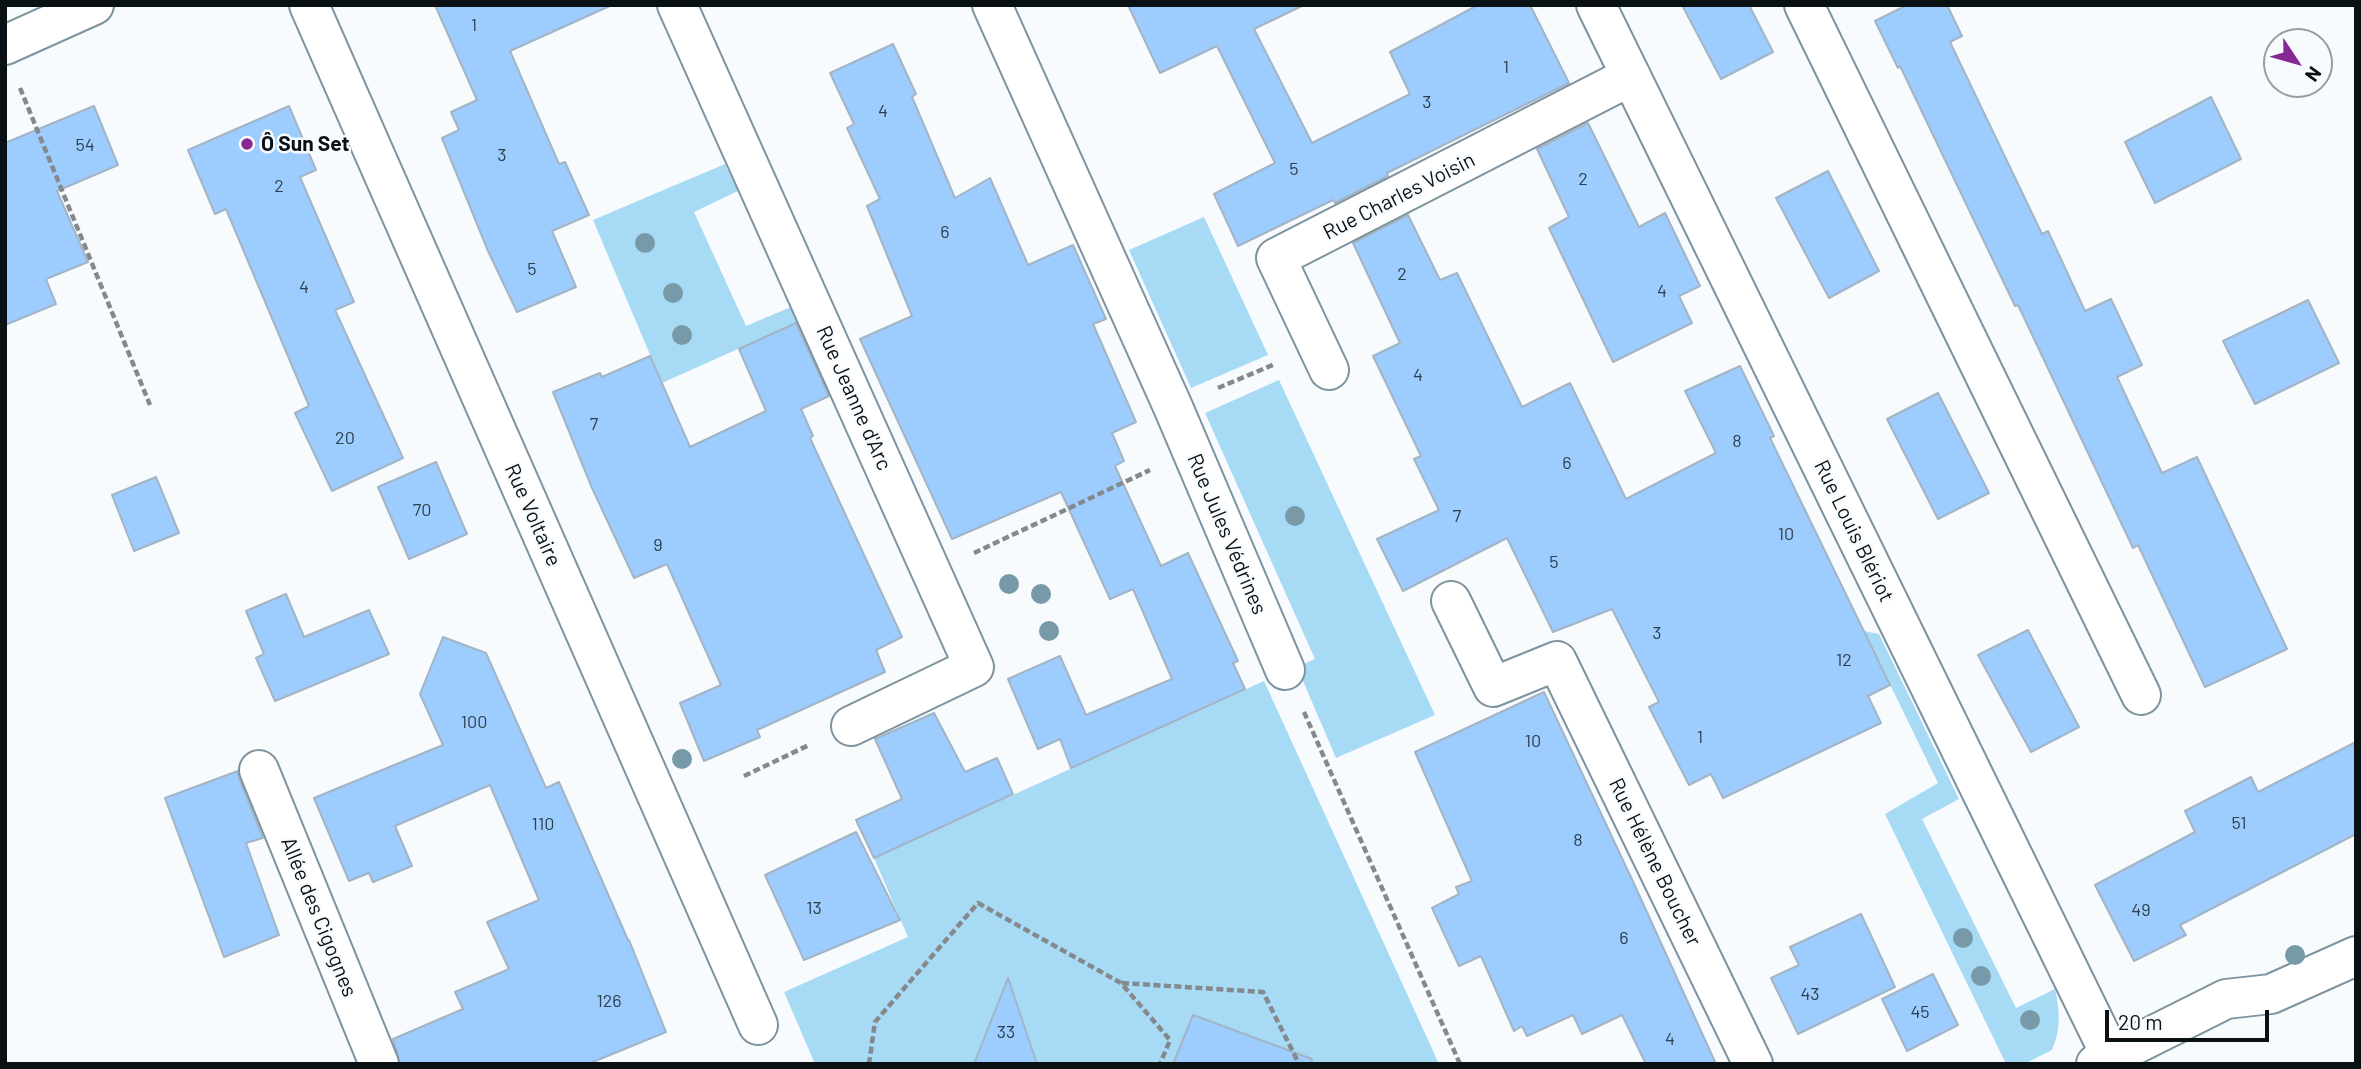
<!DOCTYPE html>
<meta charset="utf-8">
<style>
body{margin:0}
#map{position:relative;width:2361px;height:1069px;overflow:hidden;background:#f7fbfe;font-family:Barlow,sans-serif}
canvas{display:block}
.frame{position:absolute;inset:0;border:7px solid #091115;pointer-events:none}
.north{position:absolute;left:2263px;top:28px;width:70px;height:70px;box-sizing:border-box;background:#f7fbfe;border:2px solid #989da1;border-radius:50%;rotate:126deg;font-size:19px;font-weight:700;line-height:28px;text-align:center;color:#091115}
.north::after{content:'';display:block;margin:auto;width:24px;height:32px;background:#882993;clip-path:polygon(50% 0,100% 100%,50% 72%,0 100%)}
.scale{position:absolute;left:2105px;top:1010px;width:164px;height:32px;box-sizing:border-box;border:4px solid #091115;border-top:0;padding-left:9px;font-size:21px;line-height:24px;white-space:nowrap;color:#091115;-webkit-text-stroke:5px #f7fbfe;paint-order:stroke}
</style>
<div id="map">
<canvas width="2361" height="1069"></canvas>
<div class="frame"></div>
<div class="north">N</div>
<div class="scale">20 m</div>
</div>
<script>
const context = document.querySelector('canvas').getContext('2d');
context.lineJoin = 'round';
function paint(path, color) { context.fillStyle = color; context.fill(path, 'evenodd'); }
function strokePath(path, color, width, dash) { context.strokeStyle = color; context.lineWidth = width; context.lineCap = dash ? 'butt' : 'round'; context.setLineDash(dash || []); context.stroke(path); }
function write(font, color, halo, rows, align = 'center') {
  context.font = font + ' Barlow,sans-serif'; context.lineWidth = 5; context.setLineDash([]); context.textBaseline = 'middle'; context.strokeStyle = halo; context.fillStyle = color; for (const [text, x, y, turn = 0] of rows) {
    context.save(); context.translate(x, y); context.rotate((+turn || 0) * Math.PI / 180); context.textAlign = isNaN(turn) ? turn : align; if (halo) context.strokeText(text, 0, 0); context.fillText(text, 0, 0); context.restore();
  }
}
paint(new Path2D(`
 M725,164L738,191L694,212L746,326L791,307L798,322L662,383L593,220Z
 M1204,217L1268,355L1191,388L1129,250Z
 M1279,380L1435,715L1336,758L1297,667L1315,659L1205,413Z
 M1864,631L1879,634L1959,799L1922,819L2016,1008L2055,989C2060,1012 2061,1029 2052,1050L2024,1064H2006L1885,814L1938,783Z
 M1264,681L1439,1064H815L784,992L908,937L874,858Z`), '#a7daf4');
const building = new Path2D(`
 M435,5H612L510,51L559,164L565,162L589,215L552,231L576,287L517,312L488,251L442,138L459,130L451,112L477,100Z
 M1128,5H1304L1254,29L1312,143L1410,94L1390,52L1478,5H1530L1569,83L1387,173L1388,176L1335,203L1333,200L1238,246L1214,194L1275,163L1217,46L1160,73Z
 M1682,5H1749L1773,52L1721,79Z
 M1907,5H1947L1962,36L1950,42L2042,234L2048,231L2085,311L2111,299L2142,365L2117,377L2162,473L2197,457L2287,649L2205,687L2138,545L2133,548L2018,305L2015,306L1900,66L1898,68L1875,21Z
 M893,44L916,94L912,97L955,198L990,178L1028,265L1073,245L1106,319L1093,324L1136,422L1112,433L1124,461L1115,466L1161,566L1188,553L1238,661L1233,663L1245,689L1071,768L1060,739L1038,749L1008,679L1060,656L1086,715L1172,679L1133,589L1110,599L1061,492L952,539L860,339L912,316L867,206L880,199L847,128L854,124L830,73Z
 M2211,97L2241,159L2155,203L2125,142Z
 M94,106L118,165L57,191L88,262L46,279L56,304L5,325V143Z
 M289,106L316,170L300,177L354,302L335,310L403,458L332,491L295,413L309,406L226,209L215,214L188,150Z
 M1588,123L1639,227L1665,213L1700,286L1679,296L1692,323L1613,362L1549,228L1569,217L1537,149Z
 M1828,171L1879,271L1829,298L1776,198Z
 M1408,215L1440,280L1457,273L1522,407L1570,383L1626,499L1716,453L1685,391L1740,366L1774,436L1770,438L1890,685L1868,696L1881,723L1723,798L1711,774L1689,785L1649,707L1659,702L1612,609L1553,632L1507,538L1403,591L1377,539L1439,510L1414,459L1421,456L1373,356L1400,343L1353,243Z
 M2308,300L2339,363L2255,404L2223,341Z
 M796,323L829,396L801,409L813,436L810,438L902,637L876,650L885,672L757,730L760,737L704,761L680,703L721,685L667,564L634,578L592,488L553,392L600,373L602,377L650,356L690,447L766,411L739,349Z
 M1938,393L1989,493L1938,519L1887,419Z
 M436,462L467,534L409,559L378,487Z
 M156,477L179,533L134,551L112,495Z
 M286,594L304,637L369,610L389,654L275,701L256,658L264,654L246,611Z
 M2028,630L2079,727L2031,752L1978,655Z
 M443,637L486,653L546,788L559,782L628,940H629L666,1032L588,1064H400L393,1039L463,1009L455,992L509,969L487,922L539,900L490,785L395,826L412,866L373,882L369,873L349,881L314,798L443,745L420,694Z
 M1544,692L1636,888L1716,1064H1646L1622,1015L1582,1034L1573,1015L1527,1036L1522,1026L1514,1031L1481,956L1459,966L1432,908L1459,894L1456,887L1472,881L1415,752Z
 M934,713L965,772L997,758L1013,794L874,858L856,820L902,799L875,739Z
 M2356,742V834L2180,925L2186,935L2134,961L2095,885L2195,832L2185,811L2251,777L2258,792Z
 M238,771L239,778L263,838L246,843L279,935L224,957L165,798Z
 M856,832L900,920L804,960L765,875Z
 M1861,914L1895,987L1798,1034L1771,978L1799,965L1790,947Z
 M1933,974L1958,1025L1907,1051L1882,999Z
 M1008,978L1037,1064H974Z
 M1193,1015L1312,1059L1311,1064H1173Z`);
paint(building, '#9dcdfe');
strokePath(building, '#a3b4c5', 2);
const minor = new Path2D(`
 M309,5L758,1025
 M677,5L974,667L851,726
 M992,5L1173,407L1285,670
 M1596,5L2111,1056
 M1804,5L2141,695
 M5,45L94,5
 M1329,370L1276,258L1631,76
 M1451,601L1493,687L1557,661L1753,1064
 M259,770L379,1064
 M2096,1064L2226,999L2271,994L2356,956`);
strokePath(minor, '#7d939f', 42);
strokePath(new Path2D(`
 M20,88L150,405
 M1218,388L1275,364
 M974,553L1150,470
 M1304,712L1460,1064
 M744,776L809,745
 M1122,983L1263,992L1299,1064
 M869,1064L875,1022L978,903L1121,983L1170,1040L1160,1064`), '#83898d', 4.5, [7, 3.5]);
strokePath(minor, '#fff', 38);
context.fillStyle = '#7799a8';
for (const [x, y] of [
 [645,243],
 [673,293],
 [682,335],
 [1295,516],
 [1009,584],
 [1041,594],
 [1049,631],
 [682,759],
 [1963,938],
 [2295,955],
 [1981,976],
 [2030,1020]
]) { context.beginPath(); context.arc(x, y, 10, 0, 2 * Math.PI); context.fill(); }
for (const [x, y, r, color] of [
 [247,144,7,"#882993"]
]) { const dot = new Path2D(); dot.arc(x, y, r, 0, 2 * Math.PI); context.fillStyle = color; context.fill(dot); strokePath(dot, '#f7fbfe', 2.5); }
write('18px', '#2e404f', null, [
 ["1",474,25],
 ["1",1506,67],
 ["3",1427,102],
 ["4",883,111],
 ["54",85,145],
 ["3",502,155],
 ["5",1294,169],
 ["2",1583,179],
 ["2",279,186],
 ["6",945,232],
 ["5",532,269],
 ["2",1402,274],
 ["4",304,287],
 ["4",1662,291],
 ["4",1418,375],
 ["7",594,424],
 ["20",345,438],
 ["8",1737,441],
 ["6",1567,463],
 ["70",422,510],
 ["7",1457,516],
 ["10",1786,534],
 ["9",658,545],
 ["5",1554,562],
 ["3",1657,633],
 ["12",1844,660],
 ["100",474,722],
 ["1",1700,737],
 ["10",1533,741],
 ["51",2239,823],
 ["110",543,824],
 ["8",1578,840],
 ["13",814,908],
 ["49",2141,910],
 ["6",1624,938],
 ["43",1810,994],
 ["126",609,1001],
 ["45",1920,1012],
 ["33",1006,1032],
 ["4",1670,1039]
]);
write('bold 21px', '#091115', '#f7fbfe', [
 ["Ô Sun Set",261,144]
], 'left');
write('21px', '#091115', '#f7fbfe', [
 ["Rue Charles Voisin",1399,196,-27],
 ["Rue Jeanne d'Arc",854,398,66],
 ["Rue Voltaire",533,515,66],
 ["Rue Louis Blériot",1854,531,64],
 ["Rue Jules Védrines",1227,534,67],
 ["Rue Hélène Boucher",1655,862,64],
 ["Allée des Cigognes",319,917,68]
]);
</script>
